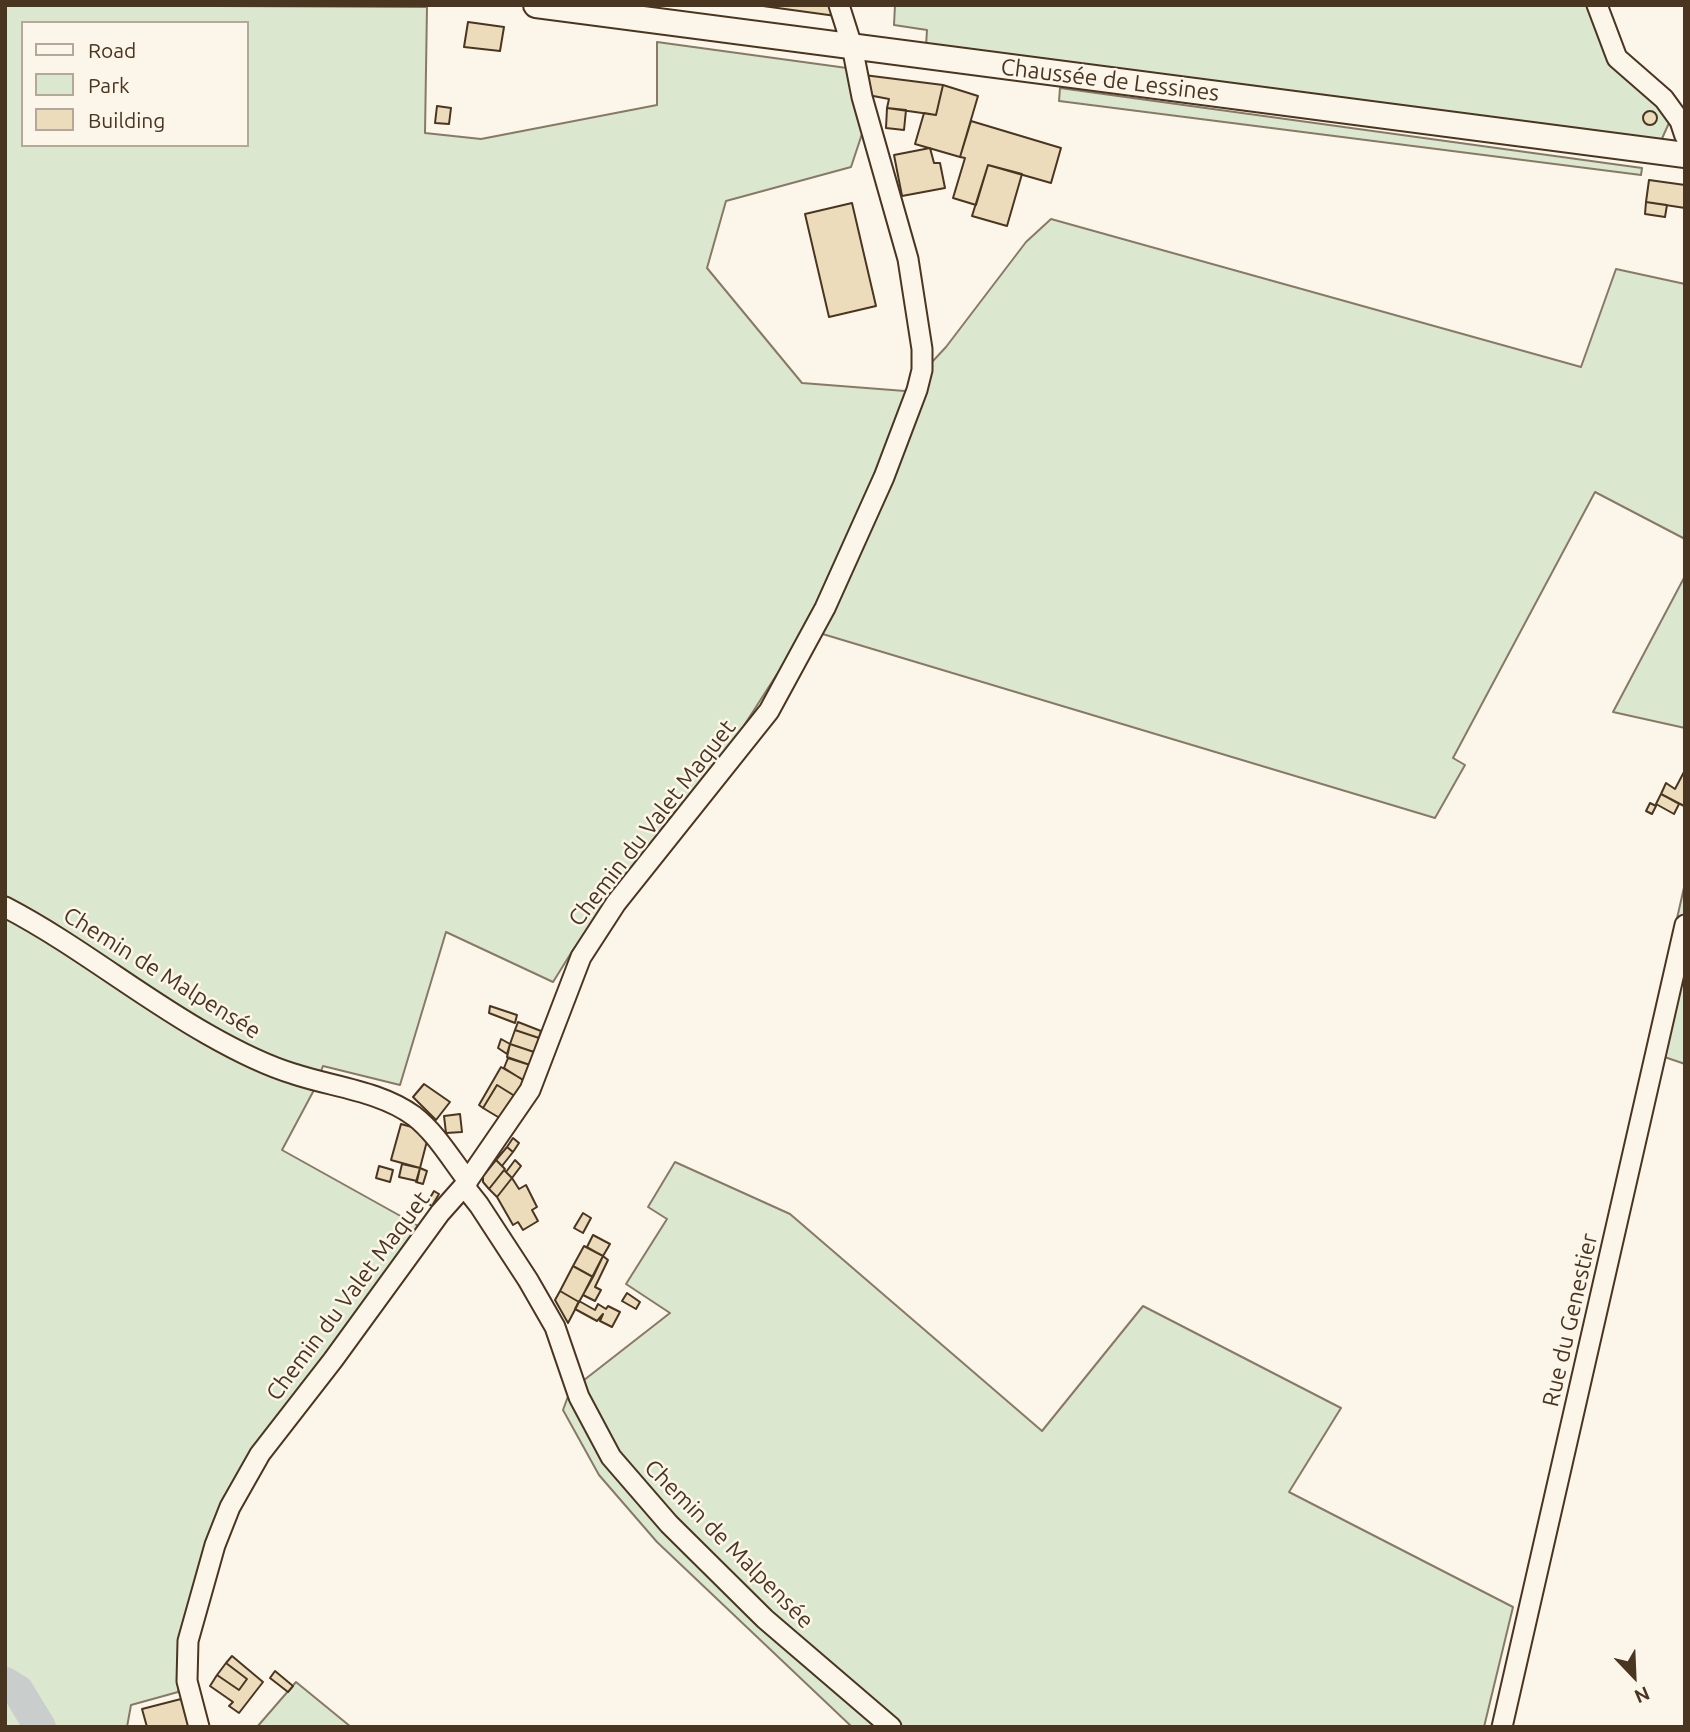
<!DOCTYPE html>
<meta charset="utf-8">
<style>
body{margin:0}
#map{position:relative;width:1690px;height:1732px;overflow:hidden;background:#fbf6e9;font-family:Ubuntu,sans-serif}
canvas{display:block}
.frame{position:absolute;inset:0;border:7px solid #4a3520;pointer-events:none}
.legend{position:absolute;left:21px;top:21px;width:228px;height:126px;box-sizing:border-box;background:#fbf6e9;border:2px solid #b4a999;margin:0;padding:9px 12px;list-style:none;font-size:21px;color:#4a3520}
.legend li{display:flex;align-items:center;gap:14px;height:35px}
.legend b{width:35px;border:2px solid #b4a999}
.north{position:absolute;left:1599px;top:1641px;width:70px;height:70px;-webkit-text-stroke:5px #fbf6e9;paint-order:stroke;rotate:157deg;font-size:19px;font-weight:700;line-height:28px;text-align:center;color:#4a3520}
.north::after{content:'';display:block;margin:auto;width:24px;height:32px;background:#4a3520;clip-path:polygon(50% 0,100% 100%,50% 72%,0 100%)}
</style>
<div id="map">
<canvas width="1690" height="1732"></canvas>
<div class="frame"></div>
<ul class="legend">
<li><b style="height:9px;background:#fbf6e9"></b>Road</li>
<li><b style="height:19px;background:#dce7d0"></b>Park</li>
<li><b style="height:19px;background:#ecdcbc"></b>Building</li>
</ul>
<div class="north">N</div>
</div>
<script>
const context = document.querySelector('canvas').getContext('2d');
context.lineJoin = 'round';
function paint(path, color) { context.fillStyle = color; context.fill(path, 'evenodd'); }
function strokePath(path, color, width, dash) { context.strokeStyle = color; context.lineWidth = width; context.lineCap = dash ? 'butt' : 'round'; context.setLineDash(dash || []); context.stroke(path); }
function write(font, color, halo, rows, align = 'center') {
  context.font = font + ' Ubuntu,sans-serif'; context.lineWidth = 5; context.setLineDash([]); context.textBaseline = 'middle'; context.strokeStyle = halo; context.fillStyle = color; for (const [text, x, y, turn = 0] of rows) {
    context.save(); context.translate(x, y); context.rotate((+turn || 0) * Math.PI / 180); context.textAlign = isNaN(turn) ? turn : align; if (halo) context.strokeText(text, 0, 0); context.fillText(text, 0, 0); context.restore();
  }
}
const green = new Path2D(`
 M5,5L427,7L425,133L481,139L657,105V42L847,68L863,131L851,167L726,201L707,268L802,383L905,391L946,347L1026,242L1051,219L1581,367L1616,269L1685,284V539L1595,492L1453,758L1465,765L1435,818L806,629L729,749L671,817L573,950L553,982L446,932L400,1085L323,1066L314,1090L282,1150L431,1233L250,1477L197,1615L178,1692L131,1705L127,1727H5ZM23,23H247V145H23Z
 M895,5H1591L1658,102L1669,123L1660,143L926,46L927,30L894,25Z
 M1060,88L1642,168L1641,175L1059,101Z
 M1685,576V728L1613,712Z
 M1685,883V1064L1647,1051Z
 M675,1162L790,1214L1042,1431L1143,1306L1341,1408L1289,1492L1513,1607L1484,1727H852L657,1542L599,1475L563,1410L570,1391L670,1313L626,1284L667,1219L648,1207Z
 M296,1682L351,1727H257Z`);
paint(green, '#dce7d0');
strokePath(green, '#887966', 2);
strokePath(new Path2D(`
 M5,1683L18,1691L40,1727`), '#c9cecd', 32);
const building = new Path2D(`
 M763,5H832L836,16L763,6Z
 M468,22L504,27L500,51L464,47Z
 M864,75L943,85L936,115L887,108L889,99L868,95Z
 M943,85L978,96L960,157L915,144L924,113L936,115Z
 M437,106L451,108L449,124L435,123Z
 M887,108L906,110L904,130L886,128Z
 M1643 118a7 7 0 1 1 14 0a7 7 0 1 1-14 0Z
 M971,121L1061,148L1051,183L988,165L976,205L953,198L965,158L960,157Z
 M930,148L934,163H940L945,188L902,196L894,155Z
 M988,165L1022,174L1007,226L972,216Z
 M1649,180L1685,185V208L1646,202Z
 M1646,202L1667,205L1665,217L1645,214Z
 M852,203L876,306L829,317L805,214Z
 M1685,770V805L1684,806L1661,794L1666,783L1675,789Z
 M1661,794L1679,804L1674,814L1656,804Z
 M1650,803L1656,806L1652,814L1646,811Z
 M490,1006L517,1015L515,1023L489,1013Z
 M518,1022L541,1031L539,1038L515,1030Z
 M515,1030L539,1038L534,1052L510,1044Z
 M501,1039L510,1044L507,1054L498,1048Z
 M510,1044L534,1052L530,1065L507,1057Z
 M508,1058L530,1065L526,1082L504,1068Z
 M501,1067L527,1082L518,1098L497,1085L483,1108L479,1105Z
 M424,1084L450,1102L436,1120L413,1097Z
 M497,1085L518,1098L503,1120L483,1108Z
 M460,1114L462,1132L446,1133L444,1116Z
 M401,1124L419,1129L427,1141L420,1168L391,1160Z
 M513,1138L519,1143L513,1152L507,1147Z
 M507,1147L513,1152L502,1166L496,1160Z
 M496,1160L505,1169L489,1189L483,1182V1176Z
 M515,1160L521,1166L512,1178L506,1172Z
 M402,1164L420,1168L417,1181L399,1177Z
 M379,1166L393,1170L390,1182L376,1178Z
 M420,1168L427,1171L423,1184L416,1182Z
 M504,1170L512,1178L497,1197L489,1189Z
 M512,1178L519,1189L526,1185L537,1207L532,1210L538,1221L523,1230L518,1222L513,1225L497,1197Z
 M434,1191L439,1194L432,1206L427,1203Z
 M583,1213L591,1218L583,1233L574,1228Z
 M593,1235L610,1244L603,1256L587,1247Z
 M584,1246L603,1256L593,1277L573,1266Z
 M603,1256L608,1260L595,1287L601,1290L595,1301L583,1295Z
 M573,1266L593,1277L579,1302L560,1291Z
 M560,1291L579,1302L568,1323L555,1300Z
 M627,1293L640,1302L636,1309L622,1301Z
 M579,1301L595,1310L598,1304L606,1309L608,1306L620,1312L612,1327L600,1321L603,1314L597,1321L575,1309Z
 M232,1656L263,1682L239,1713L229,1706L233,1702L210,1686L217,1675L239,1690L247,1679L226,1663Z
 M226,1663L247,1679L239,1690L217,1675Z
 M275,1671L293,1686L288,1692L270,1678Z
 M181,1699L189,1727H147L142,1709Z`);
paint(building, '#ecdcbc');
strokePath(building, '#4a3520', 2);
const minor = new Path2D(`
 M1597,5L1617,58L1664,99L1680,121L1685,136
 M5,907C76,944 138,995 207,1034C235,1050 264,1065 294,1074C333,1087 380,1091 414,1116C436,1133 451,1159 468,1181
 M464,1186L479,1205L528,1280L555,1327L579,1397L611,1457L669,1524L765,1619L891,1727
 M199,1727L187,1681L188,1641L215,1545L230,1507L260,1454L333,1360L440,1213L464,1186L530,1090L581,957L616,903L769,711L825,608L884,477L917,390L922,370V349L908,259L862,97L852,46L839,5
 M1502,1727L1685,925`);
const major = new Path2D(`
 M536,5L1685,155`);
strokePath(minor, '#4a3520', 23);
strokePath(major, '#4a3520', 28);
strokePath(minor, '#fbf6e9', 19);
strokePath(major, '#fbf6e9', 24);
write('23px', '#4a3520', '#fbf6e9', [
 ["Chaussée de Lessines",1110,80,7],
 ["Chemin du Valet Maquet",652,823,-52],
 ["Chemin de Malpensée",162,973,32],
 ["Chemin du Valet Maquet",348,1296,-53],
 ["Rue du Genestier",1570,1320,-77],
 ["Chemin de Malpensée",729,1544,45]
]);
</script>
